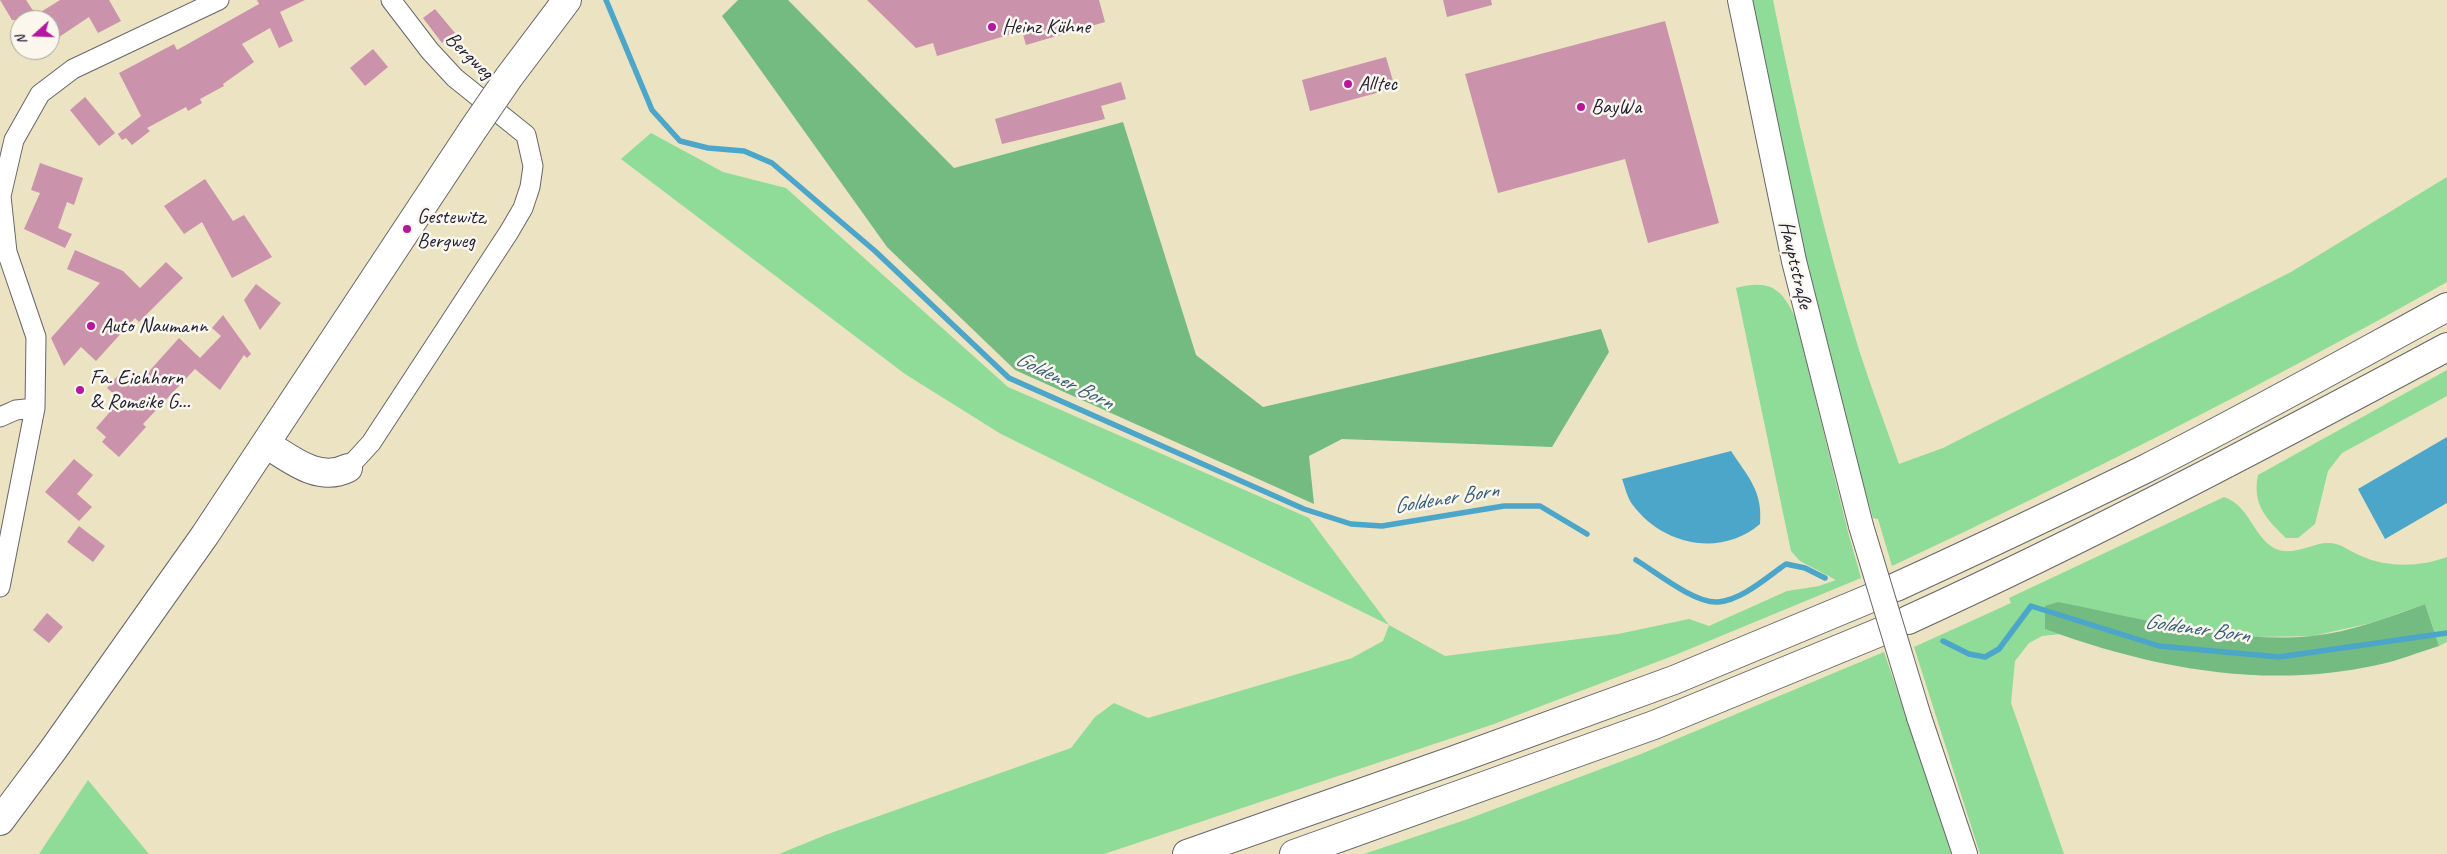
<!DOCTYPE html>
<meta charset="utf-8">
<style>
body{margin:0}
#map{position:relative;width:2447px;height:854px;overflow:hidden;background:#ebe3c2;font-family:Caveat,sans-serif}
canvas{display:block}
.north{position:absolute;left:10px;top:10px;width:50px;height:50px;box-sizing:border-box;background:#fbf7ec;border:1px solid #a4a2a5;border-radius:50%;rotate:250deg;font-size:14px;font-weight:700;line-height:20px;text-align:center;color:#22223b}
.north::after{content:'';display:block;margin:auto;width:18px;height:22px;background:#b5179e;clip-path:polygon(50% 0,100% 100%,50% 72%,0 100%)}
</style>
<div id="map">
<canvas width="2447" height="854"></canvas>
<div class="north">N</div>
</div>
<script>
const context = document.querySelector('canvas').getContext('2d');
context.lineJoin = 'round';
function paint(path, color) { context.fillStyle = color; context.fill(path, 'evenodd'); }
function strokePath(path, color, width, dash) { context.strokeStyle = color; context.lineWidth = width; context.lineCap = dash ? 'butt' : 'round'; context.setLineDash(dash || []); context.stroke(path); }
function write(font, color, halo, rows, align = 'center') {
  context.font = font + ' Caveat,sans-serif'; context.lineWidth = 5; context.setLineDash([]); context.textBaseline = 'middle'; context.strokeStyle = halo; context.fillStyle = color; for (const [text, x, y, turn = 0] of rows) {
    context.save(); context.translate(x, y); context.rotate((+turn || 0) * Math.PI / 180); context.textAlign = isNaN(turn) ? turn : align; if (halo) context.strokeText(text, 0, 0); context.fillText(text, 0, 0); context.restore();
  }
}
paint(new Path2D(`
 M1751,0H1773C1797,119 1824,237 1860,353C1872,390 1886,427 1899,464L1943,448L2291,272L2447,177V282C2266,384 2080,478 1892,566L1878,519L1873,518L1836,389L1805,260Z
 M651,133L723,172L786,188L1008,387L1309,518L1389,625L1445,656L1618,634L1689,619L1709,626L1787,591L1819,586L1836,580L1800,561L1791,551L1736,288C1770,279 1782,288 1796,319L1848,532L1861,578L1675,655L1494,724L1104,854H779L828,834L1071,748L1095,717L1114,703L1148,718L1352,658L1383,641L1389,625L1001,434L905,374L621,159Z
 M2447,370V396L2342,453L2328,471L2315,524L2298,538H2286C2266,519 2252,504 2258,475Z
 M2224,497C2250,506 2252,535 2274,548C2292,558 2312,542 2330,543C2340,543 2351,552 2361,556C2389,568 2420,567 2447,557V642L2439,646L2425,604L2371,623L2313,636L2254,637L2199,630L2046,629L2061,634L2042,636L2029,643L2015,661L2011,703L2064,854H1980L1914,647L2011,603L2009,598Z
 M1884,652L1953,854H1364L1468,819L1641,754Z
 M88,780L149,854H39Z`), '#8fdb98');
paint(new Path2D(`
 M738,0H788L954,168L1123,122L1196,355L1263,407L1601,329L1609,352L1552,447L1342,439L1309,456L1314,504L1015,370L887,247L722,16Z
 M2058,602C2141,618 2227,644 2312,636C2351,632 2389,617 2425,604L2439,646C2419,652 2398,661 2377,665C2265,690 2151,668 2045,629V606Z`), '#73bb80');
paint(new Path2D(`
 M2447,437V503L2385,539L2358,489Z
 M1731,451C1748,477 1763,491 1760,524C1720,558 1662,545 1632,504C1627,497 1625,487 1622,479Z`), '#4ca6ca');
strokePath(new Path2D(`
 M606,0L652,110L680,141L708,148L744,151L772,163L875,251L1009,378L1304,509L1351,524L1382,526L1504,506H1540L1587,534
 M1636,560C1656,572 1695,604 1718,602C1742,600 1767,577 1786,564L1805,568L1825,578
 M1943,641L1969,654L1985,657L1999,649L2031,606L2159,646L2279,657L2447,633`), '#4ca6ca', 5.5);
paint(new Path2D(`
 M0,0H26L36,15L60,0H109L121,21L98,33L89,17L50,43V20H12Z
 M257,0H305L280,12L293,41L279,48L270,28L242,44L254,62L223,84L224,86L200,99L202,103L188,111L186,107L147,128L150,131L132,145L126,138L122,140L118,134L141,116L119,73L174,44L177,50L259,4Z
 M867,0H1099L1105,22L1026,45L1022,31L937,56L933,43L916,48Z
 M1443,0H1491L1492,5L1447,17Z
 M435,9L455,33L442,43L423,18Z
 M1665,21L1719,223L1648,243L1625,159L1498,193L1465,74Z
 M373,49L388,67L365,86L350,68Z
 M1386,57L1395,88L1310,111L1302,80Z
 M1121,82L1126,99L1101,106L1105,119L1002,144L995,119Z
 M85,97L115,133L99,146L70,110Z
 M40,163L83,178L74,205L67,202L58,228L72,234L65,248L24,229L40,193L31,190Z
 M205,179L233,221L244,215L272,257L232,278L202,222L184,234L164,206Z
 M75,250L123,271L140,288L166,262L183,278L139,322L135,318L96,361L81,347L64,366L51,338L100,283L67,269Z
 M256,284L281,303L260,330L244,300Z
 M223,315L251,354L247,358L244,355L220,390L195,369L143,424L146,427L119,457L102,442L106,437L96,428L120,400L107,388L120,373L126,379L134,370L143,378L179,338L200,358L221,336L212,328Z
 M74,459L93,475L77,494L92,507L79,521L45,492Z
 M79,526L105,546L93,562L67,542Z
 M47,613L63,627L49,643L33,630Z`), '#cb92ac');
const minor = new Path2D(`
 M0,417L16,410L35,408
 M348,468L371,443L509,232L523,208L530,187L533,166L526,135L455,78L430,51L391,0
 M0,587L35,408L36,337L7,252L1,196L14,140L40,94L73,69L219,0`);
const tertiary = new Path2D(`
 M1740,0L1794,261L1861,526
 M1919,717L1965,854`);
const secondary = new Path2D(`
 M509,77L567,0
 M266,444C291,459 318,483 348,468
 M0,821L53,750L205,535L472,131`);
const motorway = new Path2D(`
 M1896,587C1979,549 2061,510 2143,470C2246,418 2346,362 2447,307
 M1908,620C2092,536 2269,442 2447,347
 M1187,854L1449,762L1674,680L1871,598
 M1294,854L1654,725L1880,632`);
strokePath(minor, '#68666a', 21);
strokePath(tertiary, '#68666a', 26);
strokePath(secondary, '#68666a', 30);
strokePath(motorway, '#68666a', 30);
strokePath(minor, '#fff', 19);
strokePath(tertiary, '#fff', 24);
strokePath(secondary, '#fff', 28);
strokePath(motorway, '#fff', 28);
const tertiaryBridge = new Path2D(`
 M1861,526L1919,717`);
const secondaryBridge = new Path2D(`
 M472,131L509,77`);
strokePath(tertiaryBridge, '#68666a', 26, []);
strokePath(secondaryBridge, '#68666a', 30, []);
strokePath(tertiaryBridge, '#fff', 24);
strokePath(secondaryBridge, '#fff', 28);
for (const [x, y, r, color] of [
 [992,27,5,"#b5179e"],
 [1348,84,5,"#b5179e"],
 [1581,107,5,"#b5179e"],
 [407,229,5,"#b5179e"],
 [91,326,5,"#b5179e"],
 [80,390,5,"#b5179e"]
]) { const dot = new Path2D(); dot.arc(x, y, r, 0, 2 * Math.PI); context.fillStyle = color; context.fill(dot); strokePath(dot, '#fbf7ec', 2); }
write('21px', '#22223b', '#fbf7ec', [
 ["Heinz Kühne",1002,27],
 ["Alltec",1358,84],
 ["BayWa",1591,107],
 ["Gestewitz,",417,217],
 ["Bergweg",417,241],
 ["Auto Naumann",101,326],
 ["Fa. Eichhorn",90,378],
 ["& Romeike G...",90,402]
], 'left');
write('21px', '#22223b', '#fbf7ec', [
 ["Bergweg",469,56,44],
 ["Hauptstraße",1795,265,77]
]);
write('italic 22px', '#355d7b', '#fbf7ec', [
 ["Goldener Born",1064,381,26],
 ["Goldener Born",1446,499,-9],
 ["Goldener Born",2197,629,8]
]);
</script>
